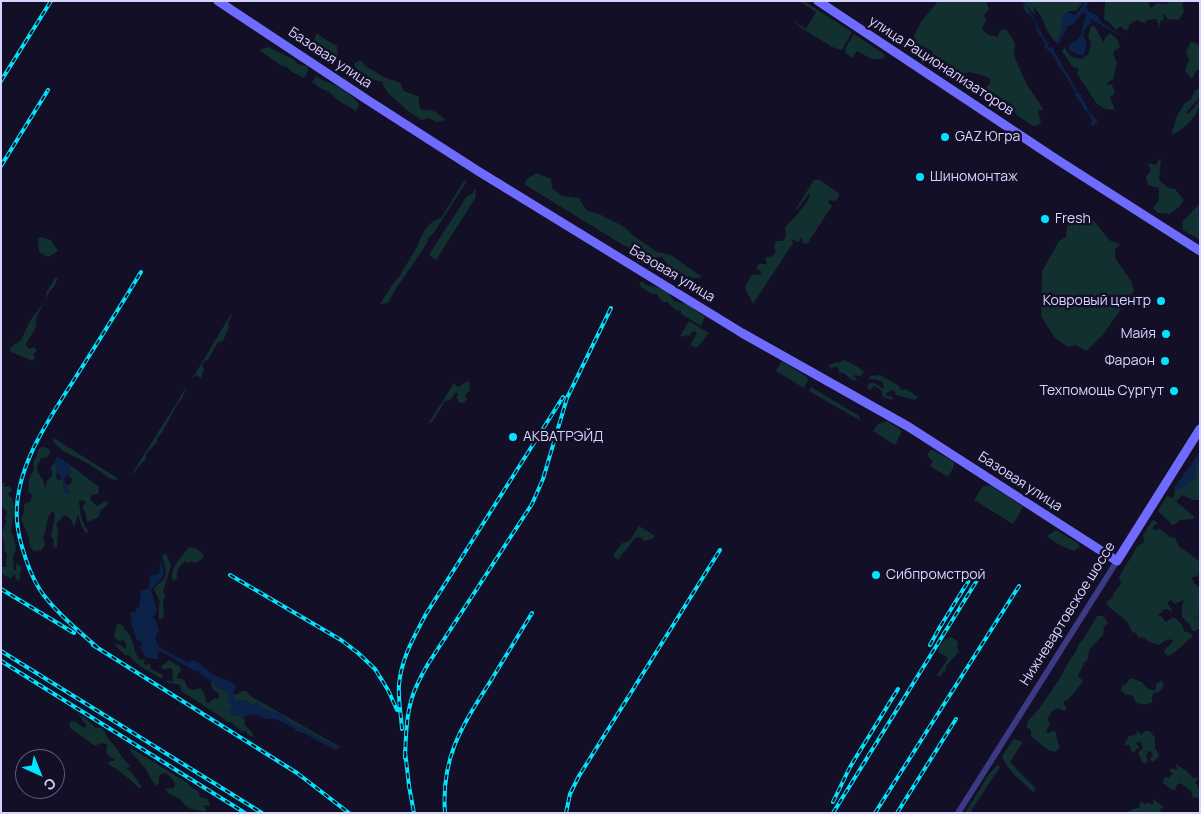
<!DOCTYPE html>
<meta charset="utf-8">
<style>
body{margin:0}
#map{position:relative;width:1201px;height:814px;overflow:hidden;background:#130f26;font-family:Manrope,sans-serif}
canvas{display:block}
.frame{position:absolute;inset:0;border:2px solid #d9d4ff;pointer-events:none}
.north{position:absolute;left:15px;top:749px;width:50px;height:50px;box-sizing:border-box;background:#130f26;border:1px solid #625e7d;border-radius:50%;rotate:136deg;font-size:14px;font-weight:700;line-height:20px;text-align:center;color:#d9d4ff}
.north::after{content:'';display:block;margin:auto;width:18px;height:22px;background:#00e5ff;clip-path:polygon(50% 0,100% 100%,50% 72%,0 100%)}
</style>
<div id="map">
<canvas width="1201" height="814"></canvas>
<div class="frame"></div>
<div class="north">С</div>
</div>
<script>
const context = document.querySelector('canvas').getContext('2d');
context.lineJoin = 'round';
function paint(path, color) { context.fillStyle = color; context.fill(path, 'evenodd'); }
function strokePath(path, color, width, dash) { context.strokeStyle = color; context.lineWidth = width; context.lineCap = dash ? 'butt' : 'round'; context.setLineDash(dash || []); context.stroke(path); }
function write(font, color, halo, rows, align = 'center') {
  context.font = font + ' Manrope,sans-serif'; context.lineWidth = 5; context.setLineDash([]); context.textBaseline = 'middle'; context.strokeStyle = halo; context.fillStyle = color; for (const [text, x, y, turn = 0] of rows) {
    context.save(); context.translate(x, y); context.rotate((+turn || 0) * Math.PI / 180); context.textAlign = isNaN(turn) ? turn : align; if (halo) context.strokeText(text, 0, 0); context.fillText(text, 0, 0); context.restore();
  }
}
paint(new Path2D(`
 M799,1H804L852,32L842,50L832,47L801,28L792,20L806,29L816,12Z
 M938,1H986L989,9L984,15L986,20L982,29L989,35L998,37L1000,30L1006,29L1015,43L1014,56L1026,83L1044,110L1038,111L1041,123L1037,126H1033L1017,115L1012,107L990,96L988,102L966,88L962,84L965,81L984,90L990,83V79L987,77L970,72L965,73L954,81L935,65L932,51L916,43L914,36L921,22Z
 M1023,1L1030,2L1084,1L1076,11H1069L1063,15C1063,24 1062,36 1055,42L1047,30L1041,16L1033,6L1036,16L1027,6L1030,17L1024,9Z
 M1105,1H1146L1148,2L1151,8L1157,3L1167,4L1170,1H1182L1184,12L1179,20L1168,19L1162,13L1164,20L1160,21V27L1156,19L1147,20L1145,24L1137,20L1130,24L1127,31L1120,26L1116,30L1109,22L1104,20Z
 M1092,25L1096,28L1103,42L1106,37L1110,33L1118,40L1120,48L1115,50L1113,54L1117,63L1113,79L1106,84L1112,85L1115,93L1110,97L1115,110L1106,109L1097,104L1077,74L1079,69L1072,66L1062,51L1065,47C1069,57 1072,57 1081,59L1088,55L1091,45L1088,35Z
 M317,33L323,38L337,46L338,56C327,60 319,51 313,42Z
 M854,34L884,54L885,57C875,63 867,56 857,51L852,58L845,52L846,50L845,49Z
 M1190,42L1196,43L1200,47V69L1196,71L1192,79L1185,71L1189,59L1186,53Z
 M268,47L293,59L298,64L308,67V71L304,78L292,72L287,67L282,66L259,50Z
 M360,60L368,68L376,72L381,76L400,83L404,91L419,97V105L421,110C432,109 438,112 445,120L437,122L428,118L422,120L408,111L387,92L382,82C367,78 362,78 354,64Z
 M316,76C321,80 326,81 332,84C342,88 352,95 359,104L356,111L339,101L329,92L320,88L312,82Z
 M1200,88V97L1186,113H1189L1200,100C1200,115 1184,130 1171,135L1177,116L1184,104L1191,99L1195,90Z
 M1160,158L1161,160L1159,180L1168,188L1175,189L1184,200L1179,207L1170,214L1158,213L1153,208L1159,200V188L1148,185L1146,177L1151,171L1148,163L1156,165Z
 M537,173L551,179L552,188L562,196L579,198L586,210L601,215L623,226L635,237L657,252L671,255L702,277C691,280 677,276 669,267C667,264 665,260 662,257L652,258L623,245L524,184L528,178Z
 M814,180H820L840,194L836,201L829,200L828,203L832,206L807,244L803,243L802,239L800,238L799,242L791,239L793,243L753,304C751,297 746,293 745,286L752,275L761,274V271L756,268L759,264H767L765,258L772,256L776,252L774,245L777,241H783L786,236L785,228C793,218 810,204 810,192L800,206L794,212Z
 M464,181H467L433,234L429,237L426,245L395,290L388,303L380,304L392,285L399,277L409,260H411L410,257L412,256C414,251 416,249 418,245C422,234 428,221 441,218Z
 M475,189H477L475,193L476,197L436,260L430,256V253L467,196L472,194Z
 M1199,204L1200,205V211L1198,213L1200,214V240L1183,230L1182,222Z
 M1075,215L1090,216L1109,240L1120,244L1115,250V258L1131,281L1134,291L1102,336L1086,351L1076,345L1068,347L1055,338L1041,316L1042,271L1059,241L1066,237L1067,227Z
 M40,237L51,240L58,251L48,257L39,252L38,238Z
 M55,278H58L55,285L48,294L44,303L36,318C38,331 30,334 26,345L29,349L34,347L37,351L33,354L35,357L33,361L11,352L10,348L21,340L30,321L45,301L46,293Z
 M643,281L646,285L656,287L667,291L674,301L681,303H690L695,310L705,317L701,326L681,314V311C675,311 671,306 667,302H662L657,294H652L641,287L639,283Z
 M231,314L232,316L228,323L229,327L223,341L218,342L208,360L204,361L202,366L204,369L202,376L200,378L196,375L192,379Z
 M689,321L709,333L697,348L690,345L697,333L695,331L692,332L689,336L686,335L683,337L680,336Z
 M843,360C849,361 861,368 864,372L861,376L854,375L855,378L858,380L854,381L848,377L846,374L839,372L838,368L835,366L832,369L828,366L836,362L840,363Z
 M781,362H783L807,377L808,380L804,388L776,371Z
 M880,375L899,386L901,390L906,389L918,397L915,400L896,395L894,390L886,393L887,396L893,397L892,400L883,397L881,390L874,386L870,390L867,388L869,383H874L884,389L883,382L874,379H869L870,376Z
 M469,381L470,390L465,396L467,399L464,403L458,402L457,398L458,393H455L450,400L445,401L433,421L428,424L454,383L457,387C462,386 464,382 469,381Z
 M811,387L859,416L861,421L809,391Z
 M186,388C183,400 179,401 173,412C168,421 164,431 157,439V442L146,454V459C139,464 137,471 131,475Z
 M887,421L902,431L895,445L873,431L878,424Z
 M52,437L119,479L115,480L111,479C102,473 93,466 83,461C73,455 55,450 52,437Z
 M41,447H45L51,451L48,457L41,458L37,467L38,473L44,482L45,489L47,481L52,476L51,467L55,462L57,472L56,477L58,480L62,479L65,493H70L67,485L71,483L72,479L68,475L71,472L69,464L99,487L98,494L91,495V500L97,506L101,504L104,501L109,503L100,511L99,517L87,522L85,511L82,508L86,502L83,500L79,501C80,508 80,517 84,524C85,527 88,529 88,532L86,533L82,527L78,515L74,527L70,518L64,515L56,525L58,528C57,535 58,541 57,548L53,547L54,540L51,537L55,515L52,511C45,519 48,528 43,537L45,544L42,550L34,551L30,547L29,537L21,519L24,512V504L31,501L32,495L28,491L29,479L34,469L33,462L37,456L38,450Z
 M930,450H933L954,462V466L948,477L930,466L933,461L927,456Z
 M1196,465H1200V500H1193L1182,495L1176,502L1187,510L1189,513L1194,516L1193,519L1180,520L1174,525L1171,524C1167,518 1162,516 1158,511L1167,496L1173,498L1175,491L1196,477Z
 M5,482L4,487L10,486L12,490L8,494L12,498L14,507L11,531L14,538L16,550L13,556L14,570H16V563L21,567L19,581L16,579L15,574L11,578L5,576L1,573V567H6L7,554L4,551L5,544C0,536 3,530 6,522L5,518L7,512L2,507H1V485Z
 M983,486H991L1023,507L1013,524L974,500Z
 M1152,520L1156,521L1158,524L1154,525L1153,530L1160,529L1170,537L1175,538L1179,547L1187,552L1200,562V574L1195,577H1191L1194,583L1200,588V614L1196,618L1200,616V628L1196,631H1192L1190,625L1182,617V606L1184,600L1175,604L1171,600L1167,603L1172,610L1171,612L1167,609H1164L1161,613L1157,615L1161,616L1166,622L1173,617C1180,621 1182,624 1185,632L1190,633L1193,636L1175,652L1168,656L1164,653L1165,649L1173,642L1171,639L1165,641L1159,645L1149,642L1144,638L1138,637L1136,633L1132,632C1126,614 1115,616 1106,603L1113,597V594L1121,584L1119,577L1137,547L1144,542L1143,535L1146,532L1147,527L1150,525Z
 M639,526L655,536L652,539L644,541L640,537L635,538C630,546 623,552 618,560L613,556L621,544L630,540Z
 M1056,530L1078,543L1080,547L1074,551C1064,547 1054,543 1047,536Z
 M189,547C196,547 201,551 204,557L196,563L191,561L187,563L185,561C180,565 176,571 177,578L173,582C169,567 181,559 189,547Z
 M166,554L171,565L163,592L166,596L163,600L164,617L161,619H159V605L160,602L154,589L158,584L165,578L166,571L162,555Z
 M1097,616H1103L1108,623L1104,627L1103,635L1089,650L1088,659L1084,663L1078,676L1083,681L1069,699L1063,702L1067,709L1065,711L1058,708L1051,712V715L1047,718L1050,724L1046,732L1049,733L1055,730C1057,736 1057,742 1060,748L1055,752L1048,750L1031,736V730L1026,727L1028,721L1039,709L1058,681L1070,660L1075,653L1079,644L1084,638Z
 M117,624L123,625L124,629C135,636 132,651 140,660L145,659L144,664L147,665L150,663L151,669L163,675L162,679C151,672 136,666 129,655H125L114,644L120,645L126,649V645L124,640L118,641L114,636Z
 M950,637L955,639L958,643L957,647L959,652C954,658 949,661 945,668L946,671L943,672L940,677L937,675L948,658L938,652C940,644 943,641 950,637Z
 M169,660L179,666L181,670L176,678L182,679L185,681L187,687L192,690L201,688L205,695L206,702L209,703L214,698L218,699L219,694L214,690L211,685V681C218,690 224,689 229,694C231,697 232,703 233,707L229,711L233,716L239,715L245,719C244,729 246,725 251,731C253,732 253,735 254,737L248,735L246,731L242,732L231,722H227L220,716L181,691L180,685L167,682V680L170,681H174L172,677L173,671L171,668L163,669L161,667Z
 M1130,678L1142,682L1147,688L1154,691L1156,687V684L1161,681L1164,684C1162,690 1161,692 1154,693L1152,697V702C1146,705 1141,705 1135,702L1133,696L1125,694L1121,690L1122,686L1126,684Z
 M242,691H246L252,697L342,748L337,747L287,721L281,713C272,715 263,708 256,703L254,706L245,700L237,702L233,698V694H237Z
 M79,715L84,717L96,728H102L110,741L115,746L122,757L131,767L126,768L132,773L142,787L139,788C129,778 120,771 108,764L110,761H116L107,754L106,749L108,745L101,743L95,746C87,741 80,734 71,729L69,722L75,721L83,728L87,726Z
 M1137,730L1141,735L1145,731H1150L1155,738V748L1159,754L1158,758L1153,762L1150,759L1153,755L1150,751H1148L1146,756L1148,761L1145,764L1143,763L1138,753L1143,748L1140,741L1136,743L1139,748L1136,749L1135,753L1131,751L1130,745L1125,746V742L1129,736L1136,735Z
 M1014,739L1023,742L1010,762L1036,789L1033,792C1022,781 1007,771 1002,756Z
 M131,748L189,784L191,787L198,791L200,797L208,799L210,806L203,805L207,810L205,812L191,809L185,805L180,799L168,793L165,789L174,788L175,782L166,773L159,775V783L156,786L151,779L146,769L130,751Z
 M1176,764L1188,772L1193,778L1197,777L1198,779L1195,782L1200,790V801L1199,798L1193,797L1191,791L1180,783L1177,785L1176,789L1173,790L1168,787L1163,783L1164,778L1170,777L1173,773L1170,772L1171,768L1177,770Z
 M997,765L1000,767L971,811L972,813H965L989,774Z
 M1152,799L1159,803L1164,808L1159,809L1162,813H1126L1133,809L1139,808L1141,801L1145,804L1149,802L1151,805L1154,803Z`), '#12302f');
paint(new Path2D(`
 M1085,1H1090L1086,7L1089,12L1097,15L1101,22L1128,40L1108,29L1091,19L1089,20L1092,23L1086,27L1083,35C1088,42 1087,48 1083,55L1076,54L1069,50V45C1072,42 1076,42 1079,38C1084,32 1081,22 1087,15L1083,12L1073,25L1068,26L1063,36L1058,44L1055,42C1062,36 1063,25 1062,15L1069,11V13L1074,15L1078,12Z
 M1034,19L1044,38L1049,44L1047,46L1050,48L1052,47L1054,48V51L1079,94L1081,95C1085,104 1089,114 1098,120L1094,126L1091,125L1092,121L1087,111L1084,110C1083,103 1078,100 1075,95L1076,93L1060,67L1058,66C1056,55 1051,53 1044,47L1045,43L1037,31Z
 M1200,451V465H1196V477L1185,487L1181,488L1175,491L1173,489L1193,462Z
 M57,456L69,464L71,472L64,479L70,493H65C64,489 63,484 62,480C57,470 52,468 57,456Z
 M161,558L164,575L151,590L157,610L153,617L157,623L159,631L156,634L155,639L159,647L189,663L194,660C202,664 207,671 214,675C222,679 230,680 236,686C233,693 231,696 237,702L245,700L254,706L256,703C263,708 272,715 281,713L287,721L337,747L338,751L299,731H296L294,728L275,719H265L259,715L252,714L243,718L239,715L233,716L229,711L232,707L227,699L230,695L227,692L216,687L211,681L199,673V670H193L162,652L157,653L158,659H153L145,657L140,646L143,644L141,642L137,640L132,626L130,613L136,612V607L139,608L141,591L149,588L150,576L159,573Z`), '#0c2248');
strokePath(new Path2D(`
 M1023,1L1034,19`), '#0c2248', 2);
strokePath(new Path2D(`
 M958,813L1117,561`), '#3d3a85', 6);
strokePath(new Path2D(`
 M218,1L369,101L478,171L742,333L909,427L1117,561L1200,429
 M818,1L1056,159L1200,251`), '#6f6bff', 9);
const rail = new Path2D(`
 M1,81L51,1
 M1,166L48,90
 M230,575L341,640L358,653L375,669L388,690L397,710
 M1,589L74,633
 M93,645L297,773L349,813
 M930,645L940,627L974,572
 M98,648C80,632 61,617 46,598C35,585 28,567 23,550C20,541 18,531 17,521C13,467 52,415 79,372C100,339 121,305 141,272
 M1,651L262,813
 M1,661L245,813
 M402,729C401,714 398,699 399,685C401,659 414,637 426,614L563,397
 M405,751L409,786L414,813
 M405,758C406,734 406,707 417,685C420,678 424,671 428,664L532,504L543,479L567,398L611,308
 M833,802L850,767L898,689
 M445,813C441,757 462,726 490,682C504,659 518,636 532,613
 M566,813L570,794L579,776L720,550
 M833,813L979,577
 M875,813L1019,586
 M897,813L956,719`);
strokePath(rail, '#00e5ff', 4);
strokePath(rail, '#130f26', 2, [5.5]);
for (const [x, y, r, color] of [
 [945,137,5,"#00e5ff"],
 [920,177,5,"#00e5ff"],
 [1045,219,5,"#00e5ff"],
 [1161,301,5,"#00e5ff"],
 [1166,334,5,"#00e5ff"],
 [1165,361,5,"#00e5ff"],
 [1174,391,5,"#00e5ff"],
 [513,437,5,"#00e5ff"],
 [876,575,5,"#00e5ff"]
]) { const dot = new Path2D(); dot.arc(x, y, r, 0, 2 * Math.PI); context.fillStyle = color; context.fill(dot); strokePath(dot, '#130f26', 2); }
write('14px', '#d9d4ff', '#130f26', [
 ["Базовая улица",330,58,34],
 ["улица Рационализаторов",941,66,33],
 ["Базовая улица",672,274,31],
 ["Базовая улица",1020,482,33],
 ["Нижневартовское шоссе",1068,614,-58]
]);
write('14px', '#d9d4ff', '#130f26', [
 ["GAZ Югра",955,137],
 ["Шиномонтаж",930,177],
 ["Fresh",1055,219],
 ["Ковровый центр",1151,301,"right"],
 ["Майя",1156,334,"right"],
 ["Фараон",1155,361,"right"],
 ["Техпомощь Сургут",1164,391,"right"],
 ["АКВАТРЭЙД",523,437],
 ["Сибпромстрой",886,575]
], 'left');
</script>
